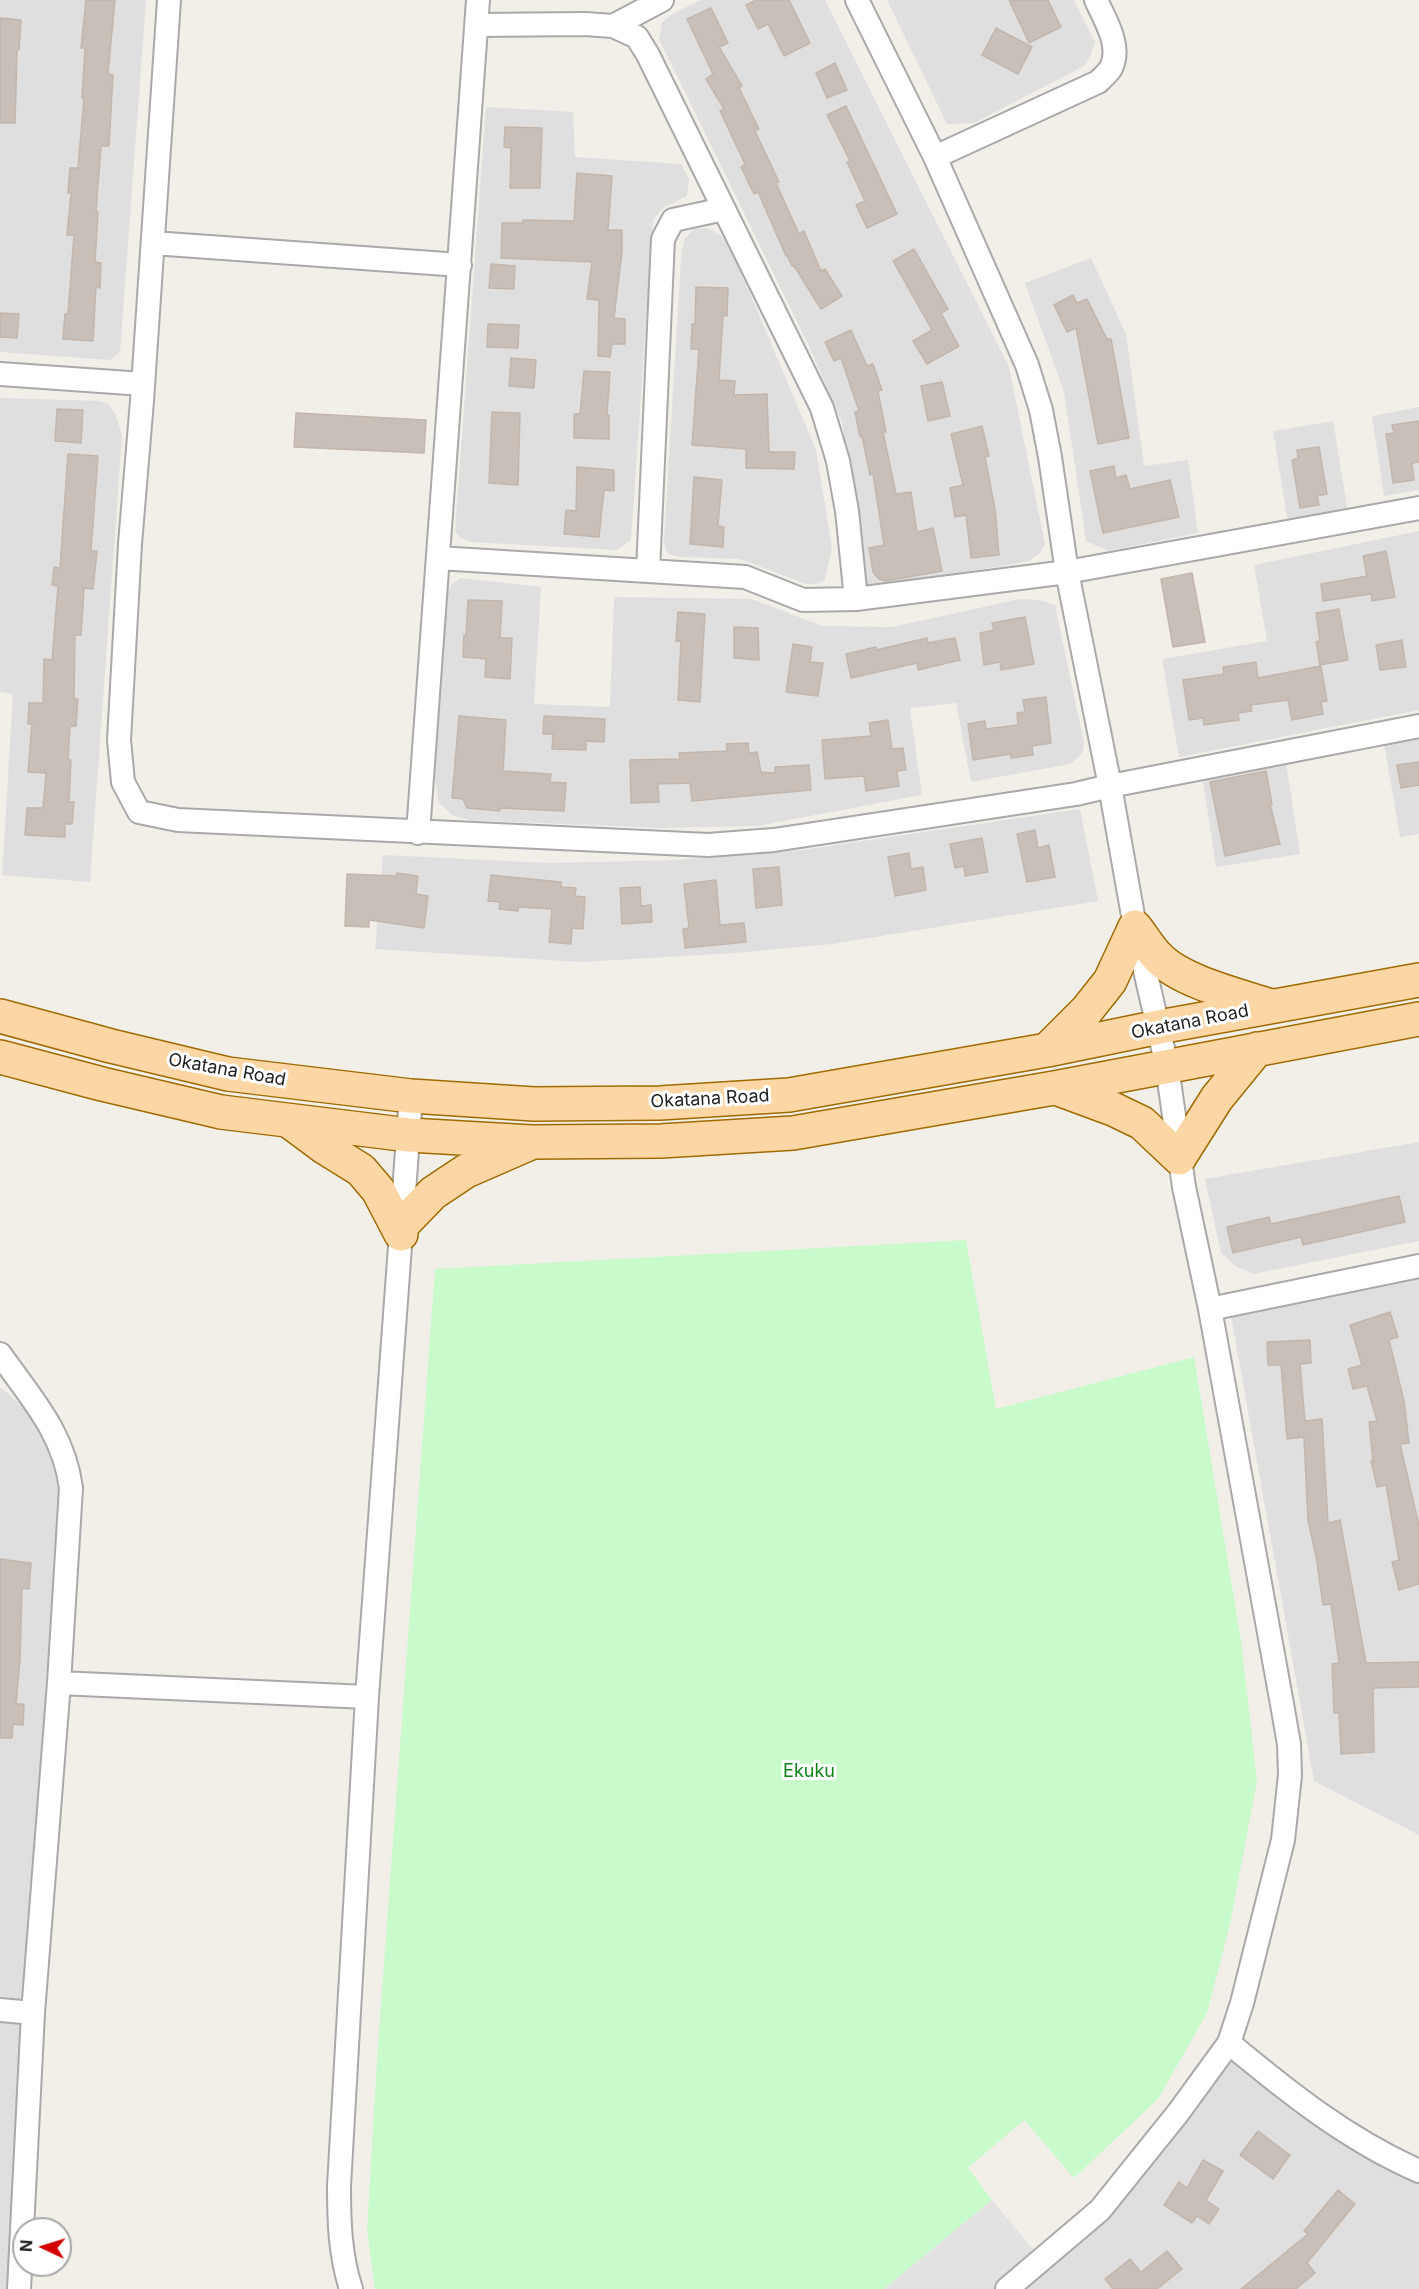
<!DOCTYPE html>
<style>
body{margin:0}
#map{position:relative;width:1419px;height:2289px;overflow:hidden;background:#f2efe9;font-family:Inter,sans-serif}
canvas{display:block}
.north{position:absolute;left:12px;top:2217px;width:60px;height:60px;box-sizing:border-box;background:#fff;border:2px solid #a7a7a7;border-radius:50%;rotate:274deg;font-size:16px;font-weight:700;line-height:24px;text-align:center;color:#222}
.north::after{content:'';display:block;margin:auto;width:21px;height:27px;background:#d40000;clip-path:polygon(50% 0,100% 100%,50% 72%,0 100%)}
</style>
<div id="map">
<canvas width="1419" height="2289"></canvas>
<div class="north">N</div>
</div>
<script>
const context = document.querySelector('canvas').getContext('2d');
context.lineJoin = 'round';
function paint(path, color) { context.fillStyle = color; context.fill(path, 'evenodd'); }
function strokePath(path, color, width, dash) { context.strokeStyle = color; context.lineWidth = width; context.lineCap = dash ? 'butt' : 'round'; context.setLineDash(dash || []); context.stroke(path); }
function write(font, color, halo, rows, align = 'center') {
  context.font = font + ' Inter,sans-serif'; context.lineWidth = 6; context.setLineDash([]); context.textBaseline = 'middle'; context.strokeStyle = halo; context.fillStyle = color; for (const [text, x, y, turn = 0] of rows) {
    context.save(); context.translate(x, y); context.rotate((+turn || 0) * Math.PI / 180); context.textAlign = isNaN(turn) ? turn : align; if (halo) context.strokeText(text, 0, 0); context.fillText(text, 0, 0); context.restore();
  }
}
paint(new Path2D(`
 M0,0H146L120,352L110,360L0,352Z
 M701,0H825L1009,367L1045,544L1040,553L1029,561L878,588L864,584L842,422L809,346L659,39L662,23L672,14Z
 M887,0H1074L1095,42L1091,54L1084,66L974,123L947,124Z
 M486,107L573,112L575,157L681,164L689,179L687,196L663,208L653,220L631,540L617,550L470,542L460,537L455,531Z
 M707,228L720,235L730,246L816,450L832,547L825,580L816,584H806L740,559L680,557L668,554L664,543L681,257L684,240L694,229Z
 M1091,258L1126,334L1144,466L1188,460L1198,533L1108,551L1086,541L1064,392L1025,283Z
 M0,398L99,401L109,404L116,416L122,435L90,882L2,875L13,694L0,692Z
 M1419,407V490L1384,496L1372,416Z
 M1333,421L1348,512L1288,522L1273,431Z
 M1419,531V710L1179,757L1162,659L1267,641L1254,565Z
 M461,578L541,587L534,704L610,707L614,597L752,599L822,626L892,627L1020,599L1039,600L1055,605L1084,743L1082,754L1070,764L971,782L956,703L910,708L922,795L757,826L661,828L468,820L452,815L439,803L434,773L447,592L452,584Z
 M1419,732V834L1400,837L1383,738Z
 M1286,762L1300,854L1216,867L1202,775Z
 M1080,809L1098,901L832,944L735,953L581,962L375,949L383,855L550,863L678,860L802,850Z
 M1419,1142V1241L1253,1274L1237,1267L1221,1253L1205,1179Z
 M1419,1266V1835L1314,1781L1229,1305Z
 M0,1387L56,1433L69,1468L19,2289H0Z
 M1229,2043L1419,2171V2289H1007L1073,2235Z`), '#e0dfdf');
paint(new Path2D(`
 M966,1240L996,1409L1194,1357L1241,1640L1257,1781L1230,1924L1207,2013L1158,2099L1074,2178L1024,2120L968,2168L992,2200L884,2289H375L367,2231L377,2059L435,1269Z`), '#c8facc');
paint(new Path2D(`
 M992,2200L1042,2260L1007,2289H884Z`), '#e2e2e2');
const building = new Path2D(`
 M86,0H115L108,74L113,75L109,146H101L96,211L98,212L95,262L101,263L100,288L96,287L93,341L63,339L65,314H68L74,235H67L71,193H68L70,168H78L84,98H82L85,48H81Z
 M756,0H789L810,43L784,56L768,24L758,29L746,5Z
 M1009,0H1048L1061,27L1029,43Z
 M711,8L728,43L719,47L742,86L739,88L759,129L755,131L779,182L776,183L799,234L804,231L821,271L825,269L842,296L821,309L794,266H792L787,255L786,256L758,192L754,194L741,167L745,164L720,111L724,109L706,79L713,74L687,19Z
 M0,18L21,20L19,50H17L15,123H0Z
 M996,28L1032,47L1018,74L982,55Z
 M835,63L847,90L827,98L816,73Z
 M846,106L897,214L867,228L856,205L865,201L847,162L850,161L827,115Z
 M505,127L542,128L540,188H510L511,148L504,147Z
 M577,173L612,176L608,230H622V251L614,318L625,319V344H612L610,357L598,356L599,300L587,299L592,262L501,258L502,223H523V220L574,221Z
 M914,249L948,309L941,313L959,346L927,364L913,341L932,330L893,261Z
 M491,264L515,266L514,289L489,288Z
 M696,287L728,288L727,316L723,315L719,380L735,381L734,395L767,394L769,452H795L794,469L746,468V449L692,445L699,349H691L692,324H695Z
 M1073,295L1077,303L1087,299L1107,339H1111L1129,438L1098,444L1076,328L1067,332L1054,305Z
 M0,313L19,314L17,338L0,337Z
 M488,324L519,325L518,348L487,347Z
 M851,330L867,366L873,364L882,390L878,391L886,432H883L896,494L911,492L917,532L933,528L942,571L886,581L879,579L873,572L869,548L884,545L873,474L870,475L862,436L860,437L855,412L859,411L841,358L834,361L825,342Z
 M511,358L536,360L534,388L509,386Z
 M584,371L610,372L607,415H609V439L574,438V414H580Z
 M942,382L950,416L928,421L921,386Z
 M57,409L83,410L81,443L55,441Z
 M492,412L520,413L518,485L489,483Z
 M296,413L426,420L424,453L294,447Z
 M1419,421V462L1412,463L1414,480L1393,483L1386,434L1394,433L1392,425Z
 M982,426L989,456L985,457L995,509L999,555L971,558L966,515L955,517L950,488L963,485L951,434Z
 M1319,447L1327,494L1317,496L1319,505L1300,508L1292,460L1298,458L1297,450Z
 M68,454L98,456L91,551H97L93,589L84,588L81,635H75L74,699H78L76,726H70L68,760H71L69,802H74L72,824H65V837L25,835L27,808H43L46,773L28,772L32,724H28L29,703H43L44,659L52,660L58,586L52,585L54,567L60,568Z
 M1114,466L1116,478L1126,475L1130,489L1170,480L1179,517L1103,533L1090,471Z
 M577,467L614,470V491L604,490L599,537L564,534L566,510L576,511Z
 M694,477L722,480L718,526L724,527L723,547L690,544Z
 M1386,551L1395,597L1372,601L1371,594L1323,601L1321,584L1367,576L1363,556Z
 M1192,573L1205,642L1173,647L1161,579Z
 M468,600L502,601L500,638H512L510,679L485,677L486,659L463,657L464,635L466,636Z
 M1339,609L1348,660L1320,665L1316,642L1320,641L1316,613Z
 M678,612L705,614L700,702L678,700L681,641H676Z
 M1025,617L1034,664L1001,670L1000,662L984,665L980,633L994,630L992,623Z
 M734,627L758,628L759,660L734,658Z
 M927,638L928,643L955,638L960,660L918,670L917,663L851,678L846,654L876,647V650Z
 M1402,640L1406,667L1380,670L1376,645Z
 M793,644L812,647L810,662L823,663L818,696L786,692Z
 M1256,662L1258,678L1321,666L1327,701L1321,702L1323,714L1292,720L1288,700L1251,705L1252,711L1238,713L1239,720L1204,725L1203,718L1189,720L1183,680L1224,674L1223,667Z
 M1046,697L1051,743L1032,746L1033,755L1011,758V754L973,760L968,724L985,721L986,729L1018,725L1017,713L1025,712L1023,700Z
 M459,716L506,720L503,771L551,774L550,782L566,783L564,811L500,808V811L467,808L463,799L452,798Z
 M544,716L605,719L604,742L586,741V750L552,749L553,734H543Z
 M888,720L892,749L903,748L906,770L897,771L899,786L866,791L864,776L825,779L822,740L871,736L869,723Z
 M748,743L749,753L757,752L761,772L775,773V767L809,765L811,790L692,801L690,783L658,784L659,802L631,803L630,760L680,759L679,753L727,751L726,744Z
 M1419,762V785L1401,788L1397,765Z
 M1266,771L1272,804H1270L1280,844L1225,856L1210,782Z
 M1035,830L1038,848L1049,845L1055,877L1027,882L1017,834Z
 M982,838L988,872L965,876L964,866L955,868L950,844Z
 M909,853L911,869L923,867L926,890L895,896L888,857Z
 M779,867L782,905L756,908L753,869Z
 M397,873L418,876L416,894L428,896L424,928L369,920V927L345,926L347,874L396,876Z
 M491,875L561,882V887L576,888L575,896L585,897L583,929L572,928L571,944L549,942L552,909L518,907V911L499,909L500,902L488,901Z
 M716,880L720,925L744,923L746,942L685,948L683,929L689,928L684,884Z
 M640,887L641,906L651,905L652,922L622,924L620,888Z
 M1399,1196L1405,1222L1303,1245L1301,1237L1233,1253L1227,1227L1269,1217L1271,1224Z
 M1390,1312L1398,1337L1389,1340L1404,1401L1409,1443L1400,1444L1419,1525V1584L1399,1590L1392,1562L1399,1560L1386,1485L1377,1487L1371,1461H1373L1369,1422L1377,1421L1367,1386L1353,1389L1348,1369L1362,1365L1350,1325Z
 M1310,1340L1311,1363L1300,1364L1305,1421L1322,1419L1328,1523L1340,1520L1366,1663L1419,1662V1687L1373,1688L1374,1752L1341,1754L1339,1713H1334L1332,1664L1339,1663L1331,1604L1323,1605L1316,1556L1308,1521L1304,1437L1287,1439L1281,1365H1268L1267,1342Z
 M0,1559L31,1563L29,1589L22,1588L20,1660L16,1704H24L23,1725L13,1724L12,1738H0Z
 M1258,2131L1290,2155L1273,2179L1240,2155Z
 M1203,2160L1223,2171L1206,2200L1219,2209L1209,2224L1197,2216L1192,2223L1164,2205L1179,2182L1187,2188Z
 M1338,2190L1355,2204L1307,2263L1315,2273L1296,2289H1241L1308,2234L1304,2231Z
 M1167,2251L1182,2269L1157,2289H1113L1105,2279L1130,2259L1141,2272Z`);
paint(building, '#c7bfb8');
strokePath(building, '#c4b6ab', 1.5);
const street = new Path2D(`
 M169,0L142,401L130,544L119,740L123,782L139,812L178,820L708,845L774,840L1076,794L1110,786L1067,572L1050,457L1041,410L1027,365L935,157L857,0
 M477,25L585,24L613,26L637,37L648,55L822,408L838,461L847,511L856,599
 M613,26L662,0
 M935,157L1098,82C1102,78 1108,73 1111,68C1122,46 1105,20 1096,0
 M153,243L460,265
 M0,374L143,384
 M438,558L745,577L803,600L856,599L1067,572L1419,508
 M648,571L663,239L673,220L724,209
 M418,833L478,0
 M1210,1309L1419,1266
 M0,1354C31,1398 64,1433 71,1488L59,1683L33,2013L19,2289
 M59,1683L367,1697
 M0,2010L33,2013
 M1229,2043C1288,2092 1348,2140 1419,2171
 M351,2289C340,2255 339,2222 339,2186L367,1697L411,1096
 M1007,2289L1100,2210L1178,2113L1229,2043L1242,2003L1283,1840L1290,1775L1289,1744L1282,1704L1210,1309L1184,1187L1167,1066L1135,927L1110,786L1419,726`);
const primary = new Path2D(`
 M0,1016L111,1046L228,1074L411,1096L534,1104L660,1103L789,1095L1047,1050L1159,1027L1419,980
 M1047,1050L1087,1010L1110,981L1135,927C1143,937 1149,948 1158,957C1180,981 1237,995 1268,1005
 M0,1057L102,1084L221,1112L409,1135L532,1142L661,1141L793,1133L1054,1088L1419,1019
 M1056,1088L1113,1109L1142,1123L1179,1158L1217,1098L1257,1049
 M289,1121L324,1147L361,1170L378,1190L401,1234
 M402,1225L433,1193L466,1171L528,1144`);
strokePath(street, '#a9a9a9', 26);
strokePath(primary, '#a06b00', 36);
strokePath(street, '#fff', 22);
strokePath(primary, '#fcd6a4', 33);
write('18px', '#222', '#fff', [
 ["Okatana Road",1190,1022,-11],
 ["Okatana Road",227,1070,10],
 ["Okatana Road",710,1099,-3]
]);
write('18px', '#0c8416', '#fff', [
 ["Ekuku",809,1772]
]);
</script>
